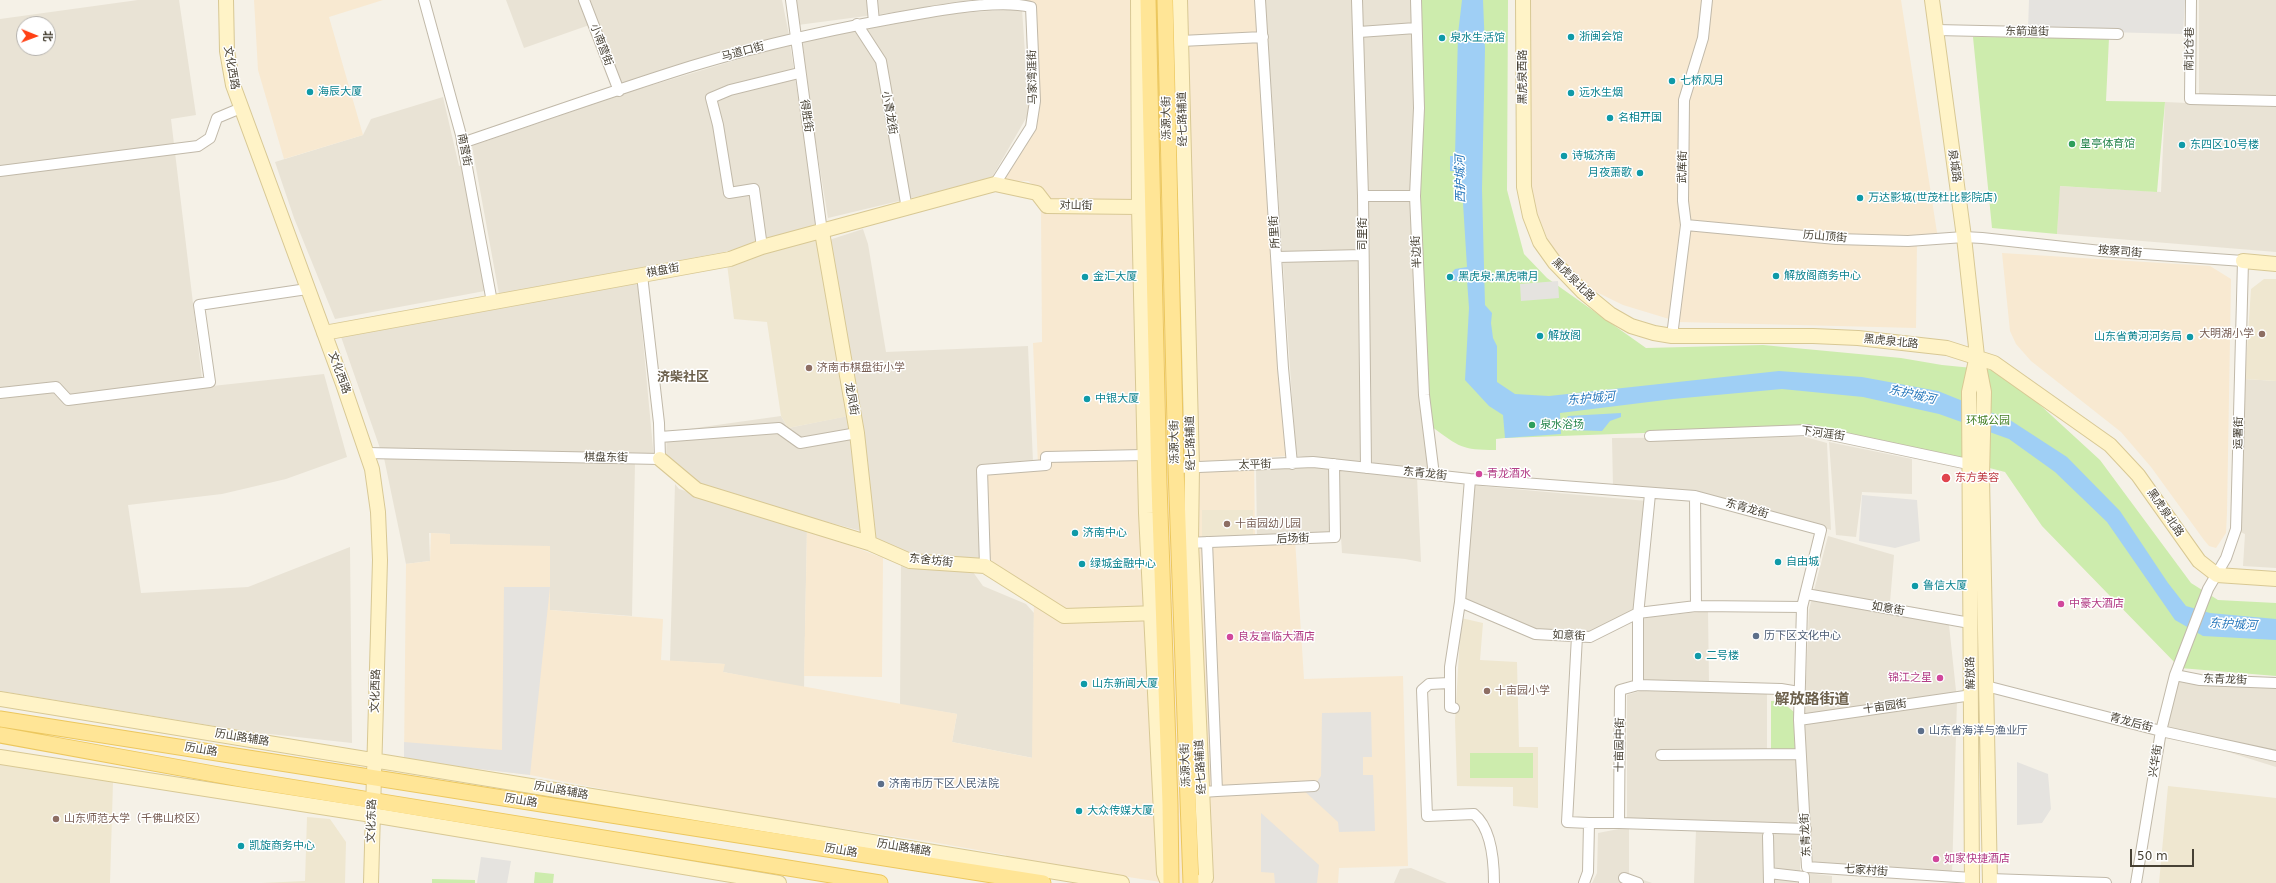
<!DOCTYPE html>
<meta charset="utf-8">
<style>
body{margin:0}
#map{position:relative;width:2276px;height:883px;overflow:hidden;background:#f5f1e7;font-family:"DejaVu Sans","Noto Sans SC",sans-serif}
canvas{display:block}
.north{position:absolute;left:16px;top:16px;width:40px;height:40px;box-sizing:border-box;background:#fff;border:1px solid #b6b3ae;border-radius:50%;rotate:91deg;font-size:11px;font-weight:700;line-height:16px;text-align:center;color:#484235}
.north::after{content:'';display:block;margin:auto;width:14px;height:18px;background:#ff4014;clip-path:polygon(50% 0,100% 100%,50% 72%,0 100%)}
.scale{position:absolute;left:2130px;top:849px;width:64px;height:18px;box-sizing:border-box;border:2px solid #484235;border-top:0;padding-left:5px;font-size:12px;line-height:14px;white-space:nowrap;color:#484235;-webkit-text-stroke:3px #fff;paint-order:stroke}
</style>
<div id="map">
<canvas width="2276" height="883"></canvas>
<div class="north">北</div>
<div class="scale">50 m</div>
</div>
<script>
const context = document.querySelector('canvas').getContext('2d');
context.lineJoin = 'round';
function paint(path, color) { context.fillStyle = color; context.fill(path, 'evenodd'); }
function strokePath(path, color, width, dash) { context.strokeStyle = color; context.lineWidth = width; context.lineCap = dash ? 'butt' : 'round'; context.setLineDash(dash || []); context.stroke(path); }
function write(font, color, halo, rows, align = 'center') {
  context.font = font + ' "DejaVu Sans","Noto Sans SC",sans-serif'; context.lineWidth = 3; context.setLineDash([]); context.textBaseline = 'middle'; context.strokeStyle = halo; context.fillStyle = color; for (const [text, x, y, turn = 0] of rows) {
    context.save(); context.translate(x, y); context.rotate((+turn || 0) * Math.PI / 180); context.textAlign = isNaN(turn) ? turn : align; if (halo) context.strokeText(text, 0, 0); context.fillText(text, 0, 0); context.restore();
  }
}
paint(new Path2D(`
 M138,0H179L196,115L171,119L203,387L324,374L347,457L286,479L222,494L128,505L141,593L248,587L350,547L352,743L251,732L0,691V19ZM24,24H48V48H24Z
 M506,0H782L789,35L622,83L595,23L524,48Z
 M795,0H987L798,25Z
 M1265,0H1414L1431,469L1296,456Z
 M2199,0H2276V99L2199,97Z
 M1022,9L1029,113L991,179L828,218L799,42L926,15Z
 M790,44L818,229L724,252L499,294L472,146L622,94Z
 M443,97L459,166L467,164L490,290L335,319L294,218L275,162L363,135L371,119Z
 M2165,102L2276,107V252L2057,234L2059,186L2161,192Z
 M863,229L868,244L886,352L1028,346L1033,462L979,466V560L914,554L873,540L829,240Z
 M637,276L654,459L382,454L339,331Z
 M2245,379L2276,381V568L2243,566L2245,534L2240,532Z
 M781,416L788,428L847,416L851,431L861,531L700,488L666,459L667,432Z
 M1805,437L1827,443L1831,530L1692,491L1613,488L1612,438Z
 M1829,442L1912,459V494L1862,492L1856,537L1836,535Z
 M384,458L635,463L632,616L550,610V547L450,544V534L429,533L430,561L406,564Z
 M1325,466L1417,477L1421,562L1405,559L1342,553L1341,537L1257,536L1256,468Z
 M675,484L679,489L807,529L804,688L723,672L724,664L670,661Z
 M1469,485L1647,501L1635,612L1589,634L1537,631L1463,601Z
 M1828,536L1894,555L1889,614L1949,625L1957,700L1952,875L1813,864L1804,727L1809,610Z
 M901,564L973,572L983,586L1026,604L1034,613L1033,758L952,742L957,714L900,705Z
 M1708,611L1709,682H1642V618Z
 M2176,677L2276,682V767L2161,731Z
 M1640,691L1767,692V752L1797,758L1799,824L1627,819V695Z
 M1629,827V875L1652,883H1592L1597,873L1598,833Z
 M1696,830L1801,834L1800,872L1832,876V883H1694Z
 M1411,868L1447,883H1394L1400,869Z`), '#e9e3d5');
paint(new Path2D(`
 M254,0H383L329,17L363,135L284,159L258,70Z
 M1026,0H1256L1287,456L1254,458L1255,540L1295,539L1304,679L1403,676L1408,866L1339,868L1338,883H1167L1005,858L1006,855L932,842L690,806L530,775L404,760L406,564L430,561L431,533L450,534V544L550,546V610L663,619L661,660L725,664L723,672L957,714L952,742L1032,758L1034,594L1005,576L990,558L986,471L1038,466L1033,343L1042,342L1041,212L1044,192L1028,181H1002L1035,128L1033,4Z
 M1529,0H1901L1938,239L1734,228L1917,241L1916,328L1679,322L1623,305L1586,287L1551,248L1531,198Z
 M2002,253L2210,266L2231,279L2227,513L2226,533L2216,548L2209,546L2204,540L2151,467L2121,432L2031,361L2016,344L2010,331Z
 M807,529L883,558L882,677L804,676Z`), '#f8e9d1');
paint(new Path2D(`
 M818,234L854,415L788,428L781,416L767,322L734,319L727,264Z
 M2264,279H2276V381L2245,379L2251,289Z
 M1202,510H1253V538L1202,540Z
 M1461,618L1483,623L1480,660L1517,662L1519,747H1538V808L1513,806V787L1457,786L1455,721Z
 M0,764L113,782L110,883H0Z
 M2168,786L2276,798V883H2159Z
 M307,817L330,819L346,842L345,883H261L305,881Z`), '#efe7d0');
paint(new Path2D(`
 M1418,0H1508L1507,190L1524,254L1547,278L1646,348L1763,345L1901,358L1942,365L2003,371L2100,460L2191,583L2218,600L2276,603V676L2180,668L2042,526L2005,472L1943,456L1809,427L1505,438L1496,439V450C1461,450 1460,447 1432,427L1424,379L1419,260Z
 M1973,37L2109,38L2106,101L2165,102L2157,192L2060,186L2057,234L1992,228Z
 M1771,701H1781L1794,712L1795,753L1771,749Z
 M1470,753H1533V778H1470Z
 M535,872L554,874L553,883H534Z
 M432,879L475,880V883H432Z`), '#cdecad');
paint(new Path2D(`
 M2029,0H2185L2183,34L2028,30Z
 M1558,281L1559,298L1521,301L1520,284Z
 M1862,495L1917,500L1920,541L1895,548L1859,541Z
 M504,587H550L530,775L404,760V742L502,750Z
 M1371,712L1372,757H1363V775H1373L1375,831L1339,832L1338,822L1300,787L1314,786L1321,776L1322,713Z
 M2017,762L2048,774L2051,809L2042,823L2017,825Z
 M1261,813L1319,865L1317,883H1275L1274,873L1261,872Z
 M481,857L511,861L507,883H477Z`), '#e5e3df');
paint(new Path2D(`
 M1462,0H1483L1485,49L1482,189L1485,305L1492,313L1491,323L1493,338L1497,346V382L1515,394L1549,396L1779,371L1862,377L1938,391L2010,420L2067,457L2120,511L2168,583L2186,606L2210,613L2276,619V640L2203,636L2175,620L2107,522L2055,472L2009,439L1939,414L1863,397L1782,389L1673,399L1560,413L1561,434L1505,438L1503,415L1489,406L1465,380L1469,308L1467,280L1452,281L1450,275L1455,269L1467,267L1461,171H1450V156H1455L1458,34Z
 M1621,413V417L1610,421L1602,431L1566,430L1563,423L1568,416Z`), '#9fcff5');
const street = new Path2D(`
 M424,0L461,135L492,302
 M584,0L619,91
 M791,0L822,232
 M872,0L874,22
 M1260,0L1283,368L1292,464
 M1357,0L1363,196L1366,468
 M1416,0L1419,108L1415,196L1424,395L1434,475
 M2191,0L2190,99L2276,101
 M857,24L881,61L907,209
 M1936,30L2118,34
 M1359,32L1416,28
 M1181,41L1263,37
 M462,143C539,117 615,90 692,66C768,43 846,26 924,13C955,8 1002,0 1031,7L1035,101L1031,127L995,184
 M0,171L198,146L210,138L217,118L241,108
 M1363,196H1415
 M1686,225L1836,239L1908,241L1964,237L1982,238L2101,251L2243,261L2236,529L2226,558L2208,589L2175,675L2161,731L2136,883
 M762,247L754,189L729,193L718,125L711,98L730,90L799,73
 M1277,257L1363,255
 M1672,336L1686,225L1683,201L1684,100L1703,38L1707,0
 M0,393L56,387L68,400L210,382L199,305L307,289
 M1650,436L1808,430L1968,464
 M660,437L779,428L800,443L857,433
 M367,453L660,459L659,423L642,275
 M1176,468L1313,462L1470,479L1695,496L1821,530L1802,607L1799,720L1807,867L1972,878
 M1470,479L1460,602L1535,634L1590,637L1638,613L1696,606L1802,607
 M1650,494L1638,615V685L1620,690L1619,823L1806,829
 M1695,496L1696,606
 M1185,543L1335,537L1334,464
 M985,566L982,470L1046,465V457L1144,455
 M1806,594L1970,623
 M1577,636L1567,822L1589,823
 M2175,675L2200,680L2276,683
 M1449,683L1429,684L1422,690L1427,816L1474,814C1492,829 1494,861 1494,883
 M1638,685L1781,689L1799,692
 M1986,686L2161,731L2276,756
 M1454,708L1450,707V667L1460,602
 M1799,720L1972,695
 M1661,755L1800,754
 M1217,791L1314,786
 M1202,792L1217,791L1207,542
 M1768,836L1769,883
 M1769,873L1804,877V883
 M1624,878L1638,883
 M1990,879L2106,883
 M1584,883L1588,872L1589,823H1619`);
const secondary = new Path2D(`
 M226,0L227,51L233,85L343,384L372,469L378,512L380,560L371,883
 M1138,0L1139,207L1146,513L1164,873L1168,883
 M1180,0L1192,467L1191,542L1206,878L1200,883
 M1523,0L1524,187L1530,216L1540,242L1555,263L1582,291L1610,314L1631,326L1654,333L1672,336H1813L1858,338L1947,348L1994,363L2110,445L2138,475L2199,561L2217,575L2276,579
 M1932,0L1964,237L1977,356L1984,392L1982,477L1990,883
 M822,232L857,433L869,543
 M2243,261L2276,264
 M324,333L730,259L762,247L995,184L1037,193L1047,206L1139,207
 M660,459L697,490L869,543L910,561L985,566L1064,616L1158,613
 M0,699L1122,883
 M0,757L372,815L779,883
 M1972,883L1969,392L1976,360`);
const primary = new Path2D(`
 M1148,0L1159,484L1170,804L1171,883
 M1165,0L1176,468L1191,883
 M0,719L1043,883
 M0,735L241,779L880,883`);
strokePath(street, '#c1b9a9', 12);
strokePath(secondary, '#d8c894', 16);
strokePath(primary, '#ecc75e', 17);
strokePath(street, '#fff', 10);
strokePath(secondary, '#fff3c7', 14);
strokePath(primary, '#ffe596', 15);
for (const [x, y, r, color] of [
 [1571,37,4,"#0f9aa8"],
 [1442,38,4,"#0f9aa8"],
 [1672,81,4,"#0f9aa8"],
 [310,92,4,"#0f9aa8"],
 [1571,93,4,"#0f9aa8"],
 [1610,118,4,"#0f9aa8"],
 [2072,144,4,"#2e9e5b"],
 [2182,145,4,"#0f9aa8"],
 [1564,156,4,"#0f9aa8"],
 [1640,173,4,"#0f9aa8"],
 [1860,198,4,"#0f9aa8"],
 [1776,276,4,"#0f9aa8"],
 [1085,277,4,"#0f9aa8"],
 [1450,277,4,"#0f9aa8"],
 [2262,334,4,"#8d6e63"],
 [1540,336,4,"#0f9aa8"],
 [2190,337,4,"#0f9aa8"],
 [809,368,4,"#8d6e63"],
 [1087,399,4,"#0f9aa8"],
 [1532,425,4,"#2e9e5b"],
 [1479,474,4,"#d1479c"],
 [1946,478,5,"#e0444e"],
 [1227,524,4,"#8d6e63"],
 [1075,533,4,"#0f9aa8"],
 [1778,562,4,"#0f9aa8"],
 [1082,564,4,"#0f9aa8"],
 [1915,586,4,"#0f9aa8"],
 [2061,604,4,"#d1479c"],
 [1756,636,4,"#5c6f8a"],
 [1230,637,4,"#d1479c"],
 [1698,656,4,"#0f9aa8"],
 [1940,678,4,"#d1479c"],
 [1084,684,4,"#0f9aa8"],
 [1487,691,4,"#8d6e63"],
 [1921,731,4,"#5c6f8a"],
 [881,784,4,"#5c6f8a"],
 [1079,811,4,"#0f9aa8"],
 [56,819,4,"#8d6e63"],
 [241,846,4,"#0f9aa8"],
 [1936,859,4,"#d1479c"]
]) { const dot = new Path2D(); dot.arc(x, y, r, 0, 2 * Math.PI); context.fillStyle = color; context.fill(dot); strokePath(dot, '#fff', 1.5); }
write('11px', '#484235', '#fff', [
 ["东箭道街",2027,32,1],
 ["小南营街",601,45,69],
 ["南北仓巷",2190,49,-89],
 ["马道口街",743,52,-15],
 ["文化西路",231,68,80],
 ["马家湾涯街",1033,77,-91],
 ["黑虎泉西路",1523,77,-90],
 ["小青龙街",889,113,80],
 ["得胜街",806,116,82],
 ["泺源大街",1167,118,-91],
 ["经七路辅道",1183,119,-91],
 ["南营街",464,150,79],
 ["泉城路",1954,166,82],
 ["武库街",1683,167,-89],
 ["对山街",1076,206,1],
 ["所里街",1275,232,-94],
 ["司里街",1363,234,-90],
 ["历山顶街",1825,237,5],
 ["半边街",1417,252,-93],
 ["按察司街",2120,252,5],
 ["棋盘街",663,271,-10],
 ["黑虎泉北路",1573,280,45],
 ["黑虎泉北路",1891,342,6],
 ["文化西路",339,373,70],
 ["龙凤街",851,399,80],
 ["运署街",2239,433,-89],
 ["下河涯街",1823,434,8],
 ["泺源大街",1175,442,-91],
 ["经七路辅道",1191,443,-91],
 ["棋盘东街",606,458,1],
 ["太平街",1255,465,-2],
 ["东青龙街",1425,474,6],
 ["东青龙街",1747,509,16],
 ["黑虎泉北路",2165,513,55],
 ["后场街",1293,539,-2],
 ["东舍坊街",931,561,6],
 ["如意街",1888,609,10],
 ["如意街",1569,636,3],
 ["解放路",1971,673,-91],
 ["东青龙街",2225,680,2],
 ["文化西路",376,691,-88],
 ["十亩园街",1885,707,-8],
 ["青龙后街",2131,723,15],
 ["历山路辅路",242,738,9],
 ["十亩园中街",1620,745,-89],
 ["历山路",201,750,9],
 ["兴华街",2156,761,-81],
 ["泺源大街",1186,765,-92],
 ["经七路辅道",1201,767,-93],
 ["历山路辅路",561,791,10],
 ["历山路",521,801,9],
 ["文化东路",372,821,-88],
 ["东青龙街",1806,835,-93],
 ["历山路辅路",904,848,9],
 ["历山路",841,851,9],
 ["七家村街",1866,871,4]
]);
write('11px', '#0d838f', '#fff', [
 ["浙闽会馆",1579,37],
 ["泉水生活馆",1450,38],
 ["七桥风月",1680,81],
 ["海辰大厦",318,92],
 ["远水生烟",1579,93],
 ["名相开国",1618,118],
 ["东四区10号楼",2190,145],
 ["诗城济南",1572,156],
 ["月夜萧歌",1632,173,"right"],
 ["万达影城(世茂杜比影院店)",1868,198],
 ["解放阁商务中心",1784,276],
 ["金汇大厦",1093,277],
 ["黑虎泉;黑虎啸月",1458,277],
 ["解放阁",1548,336],
 ["山东省黄河河务局",2182,337,"right"],
 ["中银大厦",1095,399],
 ["济南中心",1083,533],
 ["自由城",1786,562],
 ["绿城金融中心",1090,564],
 ["鲁信大厦",1923,586],
 ["二号楼",1706,656],
 ["山东新闻大厦",1092,684],
 ["大众传媒大厦",1087,811],
 ["凯旋商务中心",249,846]
], 'left');
write('11px', '#27864d', '#fff', [
 ["皇亭体育馆",2080,144],
 ["泉水浴场",1540,425]
], 'left');
write('11px', '#785e54', '#fff', [
 ["大明湖小学",2254,334,"right"],
 ["济南市棋盘街小学",817,368],
 ["十亩园幼儿园",1235,524],
 ["十亩园小学",1495,691],
 ["山东师范大学（千佛山校区）",64,819]
], 'left');
write('11px', '#437f24', '#fff', [
 ["环城公园",1988,421]
]);
write('11px', '#b23c85', '#fff', [
 ["青龙酒水",1487,474],
 ["中豪大酒店",2069,604],
 ["良友富临大酒店",1238,637],
 ["锦江之星",1932,678,"right"],
 ["如家快捷酒店",1944,859]
], 'left');
write('11px', '#be3a42', '#fff', [
 ["东方美容",1955,478]
], 'left');
write('11px', '#4e5e75', '#fff', [
 ["历下区文化中心",1764,636],
 ["山东省海洋与渔业厅",1929,731],
 ["济南市历下区人民法院",889,784]
], 'left');
write('italic 12px', '#2677bc', '#fff', [
 ["西护城河",1461,179,-91],
 ["东护城河",1912,395,13],
 ["东护城河",1591,399,-5],
 ["东护城河",2233,625,3]
]);
write('bold 13px', '#6c604c', '#fff', [
 ["济柴社区",683,378]
]);
write('bold 15px', '#6c604c', '#fff', [
 ["解放路街道",1812,700]
]);
</script>
